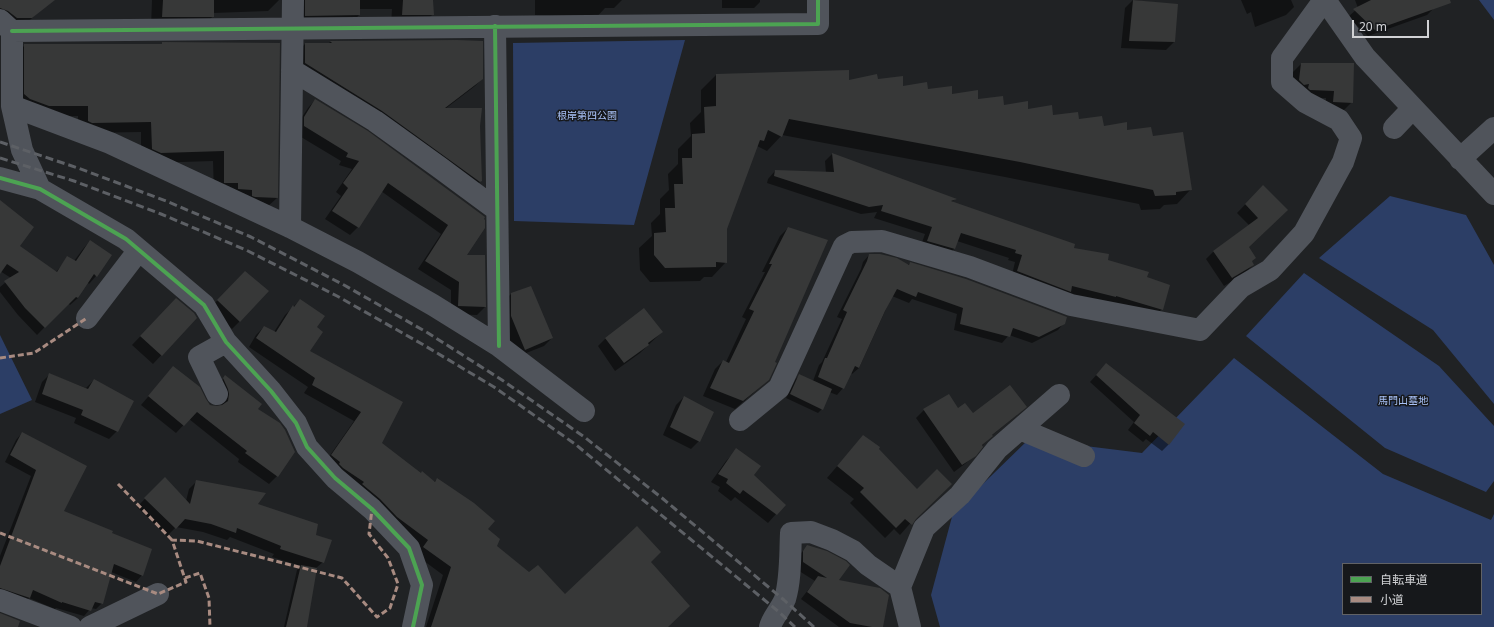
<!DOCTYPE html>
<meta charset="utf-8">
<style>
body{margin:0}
#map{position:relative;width:1494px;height:627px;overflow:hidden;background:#202224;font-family:"Noto Sans","Noto Sans JP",sans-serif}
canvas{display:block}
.legend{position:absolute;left:1342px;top:563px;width:140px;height:52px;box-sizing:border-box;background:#16181b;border:1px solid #616265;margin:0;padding:5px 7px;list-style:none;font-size:12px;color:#d1d2d5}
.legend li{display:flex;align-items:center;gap:8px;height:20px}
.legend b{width:20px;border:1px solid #616265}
.scale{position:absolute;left:1352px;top:20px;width:77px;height:18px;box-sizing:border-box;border:2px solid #d1d2d5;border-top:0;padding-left:5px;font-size:12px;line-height:14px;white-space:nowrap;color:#d1d2d5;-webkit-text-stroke:3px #16181b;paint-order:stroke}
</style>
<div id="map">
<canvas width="1494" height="627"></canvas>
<ul class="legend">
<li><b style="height:5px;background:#4ca352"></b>自転車道</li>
<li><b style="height:5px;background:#a88b81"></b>小道</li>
</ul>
<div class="scale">20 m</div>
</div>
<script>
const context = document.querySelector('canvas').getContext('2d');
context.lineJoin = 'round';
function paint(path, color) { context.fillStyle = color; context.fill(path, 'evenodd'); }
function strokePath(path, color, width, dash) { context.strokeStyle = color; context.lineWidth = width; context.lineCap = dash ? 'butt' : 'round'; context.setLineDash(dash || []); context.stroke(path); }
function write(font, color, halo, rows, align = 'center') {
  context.font = font + ' "Noto Sans","Noto Sans JP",sans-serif'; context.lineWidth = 3; context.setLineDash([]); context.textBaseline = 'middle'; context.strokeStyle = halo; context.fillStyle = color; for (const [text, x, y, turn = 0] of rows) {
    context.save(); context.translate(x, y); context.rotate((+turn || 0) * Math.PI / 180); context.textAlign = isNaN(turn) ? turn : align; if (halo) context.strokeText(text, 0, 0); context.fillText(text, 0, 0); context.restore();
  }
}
paint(new Path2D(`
 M1479,0H1494V20Z
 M685,40L634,225L514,221L513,43Z
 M1390,196L1466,215L1494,265V404L1433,330L1319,258Z
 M1304,273L1439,366L1494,426V481L1486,492L1385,448L1246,336Z
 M0,335L32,400L0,414Z
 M1234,358L1383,474L1491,520L1494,514V627H940L931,595L953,513L1029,439L1142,453ZM1343,564H1481V614H1343Z`), '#2c3e66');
paint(new Path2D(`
 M0,0H39L38,12L28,22H0Z
 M152,0H279L268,11L213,13V16L202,28H151Z
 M286,0H432L433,14L421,26H391L392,9H359V15L348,27H294Z
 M535,0H622L614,8H605L593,21L549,16L535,15Z
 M722,0H760V2L754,8H722Z
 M1133,0L1177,5L1174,42L1166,50L1121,48L1125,8Z
 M1241,0H1291L1294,7L1286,15L1255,27L1251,12L1247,14Z
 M1355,0H1431L1434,8L1427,15L1368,36L1348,17L1358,8Z
 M330,42H482V79L475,86L445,109L479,126L481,181L474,188L298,71V51L305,44H328Z
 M163,43L277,198L266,208L214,193L213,161L150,163L141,159V132L81,133L78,132V116L37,117L19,109L14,56L25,45H161Z
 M1301,64L1352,102L1344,110H1326V98H1302L1292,89L1293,72Z
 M716,75L848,81L877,80L902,87L978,100L1078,121L1103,127L1126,131L1153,137L1191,189L1177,204L1164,205L1160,209L1141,210L1139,204L1005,177L782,135L767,151L757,146L726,228V262L712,277H704L700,281L650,282L640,270L639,248L652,236L651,223L660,214V199L669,190L668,174L678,164V149L691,136L690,123L701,112V90Z
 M315,100L484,217L466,256L485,307L477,315L451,314V290L418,269L441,234L381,191L358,227L350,235L325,219L341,196L336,192L352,169L339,165L341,161L296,134V126L308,108Z
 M832,154L955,199L952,202L1146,277L1162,309L1154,317L1011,279L1015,262L1008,260L1009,258L957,241L954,249L947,256L920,248L925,234L874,218L877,212L861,214L767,183L768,179L775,171L826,173L825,161Z
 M1263,186L1287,210L1248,247L1253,265L1245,273L1224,286L1206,259L1214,251L1249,225L1237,213Z
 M0,202L19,246L56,272L68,258L74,261L83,249L90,241L111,255L96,276L89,284L87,282L78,298L70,305L68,303L37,335L18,315L0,292V287L11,278L0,271Z
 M788,228L774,363L768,380L735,409L703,396L715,369L723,361L726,362L746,319L742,317L765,272H762L780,236Z
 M869,255L908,265L910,263L1064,323L1058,330L1032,343L1009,335L1002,343L954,330L957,314L912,299L909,303L892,296L859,368L852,374L851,373L843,388L837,395L829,392L822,409L818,413L786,398L796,379L800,375L813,381L819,365L822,362L842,319L837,317L861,269L863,262Z
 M245,272L240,321L232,329L210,308Z
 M511,294L552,338L544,346L516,357L504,325L503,302Z
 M176,299L196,318L153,364L132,345Z
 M300,300L316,327L308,351L401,403L380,443L420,474L434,482L437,479L486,530L496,546L529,573L565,595L650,562L667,627H426L443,575L416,555L421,548L388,525L324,464L354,421L304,393L308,387L249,347L256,335L264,327L274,332L285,315Z
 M662,332L640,353L615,371L598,346L606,338Z
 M1100,371L1169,444L1162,451L1146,439L1143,442L1128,430L1134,422L1090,382Z
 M50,374L86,388L94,380L117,431L109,439L74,423L76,418L35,402L42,382Z
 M166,376L210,405L221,407L222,403L216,387L225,377L256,409L277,476L269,484L238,462L239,459L189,419L176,433L141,405Z
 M684,397L699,441L691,449L663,435L676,405Z
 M958,409L973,414L1017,415L991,436L966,463L954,472L916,418L924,410Z
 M22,433L62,512L111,534L142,575L136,582L111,572L102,603L96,609L91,608L84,616L56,608L55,609L29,598L23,604L0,595V556L31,476L5,462L16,440Z
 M863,436L878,449L917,490L914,519L900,535L894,529L885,538L850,503L854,499L827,478Z
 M734,453L753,475L784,505L768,523L735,497L731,501L718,491L720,487L711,482L726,461Z
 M165,478L186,501L189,489L197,481L256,505L314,535L323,562L316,568L305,627H284L297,570L301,566L272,557L274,554L230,537L227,540L203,532L176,527L167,536L137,507Z
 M808,546L837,581L882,627H839L801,599L815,581L796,569L801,553Z`), '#0007');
paint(new Path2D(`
 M0,0H55L32,18H17L8,11L0,8Z
 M163,0H214V17H162Z
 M305,0H360V15L305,16Z
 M403,0H433L434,15H402Z
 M1133,0L1178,4L1175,42L1129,41Z
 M1371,0H1450L1451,3L1375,30L1353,9Z
 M457,40L483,41V79L445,108H482L480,126L482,181L480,182L382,111L305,63V43H332L330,41Z
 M162,42L280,43L278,198L255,197L252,196V190L238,189V183H224V151L161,153L152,149L151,122L92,123L88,121V106H49L30,99L24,94V44H162Z
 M1301,63H1354L1353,103L1333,102L1334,91L1310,90L1308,88L1309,84L1304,85L1299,80Z
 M849,70V80L877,74L878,79L903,76V86L927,82L928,89L952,86V94L978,90V99L1003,96L1004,105L1028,101V109L1052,105L1053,115L1078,112L1079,119L1102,116L1104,126L1127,122V130L1151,127L1153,136L1183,132L1192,190L1176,192V195L1155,196L1153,190L1020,162L789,119L782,137L768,130L764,141L760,140L727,229V263L716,262V267L665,268L654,255V233L666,232L665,208H675L674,184H683L682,158H692V134L705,133L704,107L716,106V74Z
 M315,99L368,131L485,217L484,219L485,220V228L467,255H485L486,307L458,306L459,282L425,261L448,225L388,183L359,228L332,211L348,188L343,183L359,161L346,157L348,153L304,126V117Z
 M832,153L957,199L951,201L1075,244L1074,248L1109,254L1108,260L1149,272L1147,277L1170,285L1163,310L1116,296V297L1072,286L1071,292L1017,271L1022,255L1015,253L1016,250L961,233L955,249L927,241L932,227L881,211L883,205L869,207L774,176L775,170L834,172Z
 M1263,185L1288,210L1249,247L1256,258L1252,261L1254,265L1232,278L1213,251L1258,218L1245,204Z
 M0,200L34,227L20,246L57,272L67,256L76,261L90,240L112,255L97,277L94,274L78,298L76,297L45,328L25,308L4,281L19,272L7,264L0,274Z
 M788,227L828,240L775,362L777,363L769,380L743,401L710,388L723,360L729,363L754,311L749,309L772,264H769Z
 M869,254H880L897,258L909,265L910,262L966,279L1067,317L1065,324L1039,337L1013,328L1010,337L960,324L963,308L918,292L916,297L897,289L885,311L859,368L855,366L844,389L818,377L825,358H827L847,312L843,310L867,261Z
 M245,271L269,291L240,322L217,300Z
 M531,286L553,338L525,350L511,316V293Z
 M176,298L194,313L197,318L162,356L140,336Z
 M300,299L325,316L317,327L323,332L310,351L403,402L382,443L421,473L422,471L435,482L437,478L474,503L495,521L488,529L500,539L497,546L529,572L538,565L565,594L637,526L661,552L651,562L690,606L668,627H431L451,567L423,547L428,540L397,517L380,499L362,484L364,482L343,468L339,464L340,462L331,455L361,412L312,385L315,378L256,338L264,326L276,332L293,305L294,307Z
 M644,308L663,332L648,343L649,345L624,363L605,338Z
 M1106,363L1185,424L1169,445L1153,432L1150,436L1134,423L1140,415L1096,375Z
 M173,366L200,387L206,399L210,405L217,406L222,405L228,401L229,394L228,389L223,378L225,375L262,404L258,409L280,423L285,430L295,452L278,477L245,453L247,451L197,412L184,426L148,396Z
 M49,373L88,389L94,379L134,401L118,432L81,415L83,410L42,394Z
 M799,374L832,389L823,410L790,394Z
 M1010,385L1027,407L992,435L993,436L982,445L983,447L976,456L962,465L923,409L949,394L958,408L965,403L973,413Z
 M684,396L714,412L700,442L670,427Z
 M22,432L87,466L64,511L113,531L112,533L152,549L143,576L114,564L103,604L95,602L91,611L62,602V603L33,590L30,598L0,588V566L36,470L10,455Z
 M863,435L880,447L879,449L917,489L937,469L952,484L916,519L912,525L905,519L896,528L860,492L864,488L837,466Z
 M736,448L761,466L754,475L786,505L777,515L743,490L740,494L726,483L728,479L718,474Z
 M165,477L190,504L196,480L266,493L258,504L318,524L316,535L332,540L324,563L280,549L281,546L237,528L236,533L211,524L185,519L176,529L144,498Z
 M807,545L827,551L846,561L850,565L839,580L880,588L889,595L883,627H872L850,623L807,592L818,576L827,578L803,562V551Z
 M301,565L317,568L307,627H286Z
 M0,613L20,621L18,627H0Z`), '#373838');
strokePath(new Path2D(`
 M1325,0L1365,57L1494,194
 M0,20L12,31V106L22,150L40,189
 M495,26L499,346
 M12,31L818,24V0
 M292,70L375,121L439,167L497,210
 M12,106L110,143L290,227L358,262L433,305L499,346L584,411
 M1394,128L1413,108
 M1460,159L1494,128
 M0,178L40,189L126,239L204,305L226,342L271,391L296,423L307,447L335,478L372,509L409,548L422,585L413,627
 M290,227L293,0
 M87,318L139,250
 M217,394L199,357L226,342
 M740,420L779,388L844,246L852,242L882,241L970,267L1071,305L1200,330L1241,287L1270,270L1304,233L1343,162L1351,138L1339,120L1305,102L1282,82V58L1324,0
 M1020,429L1084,456
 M900,587L924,528L960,495L997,449L1059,395
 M0,600L71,627
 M90,627L158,594
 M770,627C772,618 781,609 785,599C791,579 790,554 791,533L811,532L832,540L853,551L868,565L900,587L910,627`), '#50545b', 22);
strokePath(new Path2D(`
 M0,142L78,168L166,201L251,237L344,285L428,333L502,380L583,436L662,498L784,600L814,627
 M0,158L74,181L161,214L246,250L337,296L422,344L494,387L575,444L779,612L795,627`), '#5d6065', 3, [8, 4]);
strokePath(new Path2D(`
 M0,358L34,353L87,318
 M118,484L172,540
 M0,533L158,594L186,582L172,540L197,541L342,578L377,617L390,608L398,584L388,558L369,534L372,509
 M185,578L200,573L209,598L210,627`), '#a88b81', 3, [6, 3]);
strokePath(new Path2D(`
 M495,26L499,346
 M12,31L818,24V0
 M0,178L40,189L126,239L204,305L226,342L271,391L296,423L307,447L335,478L372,509L409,548L422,585L413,627`), '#4ca352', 4);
write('10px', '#a8c1f6', '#16181b', [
 ["根岸第四公園",587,116],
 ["馬門山墓地",1403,401]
]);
</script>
